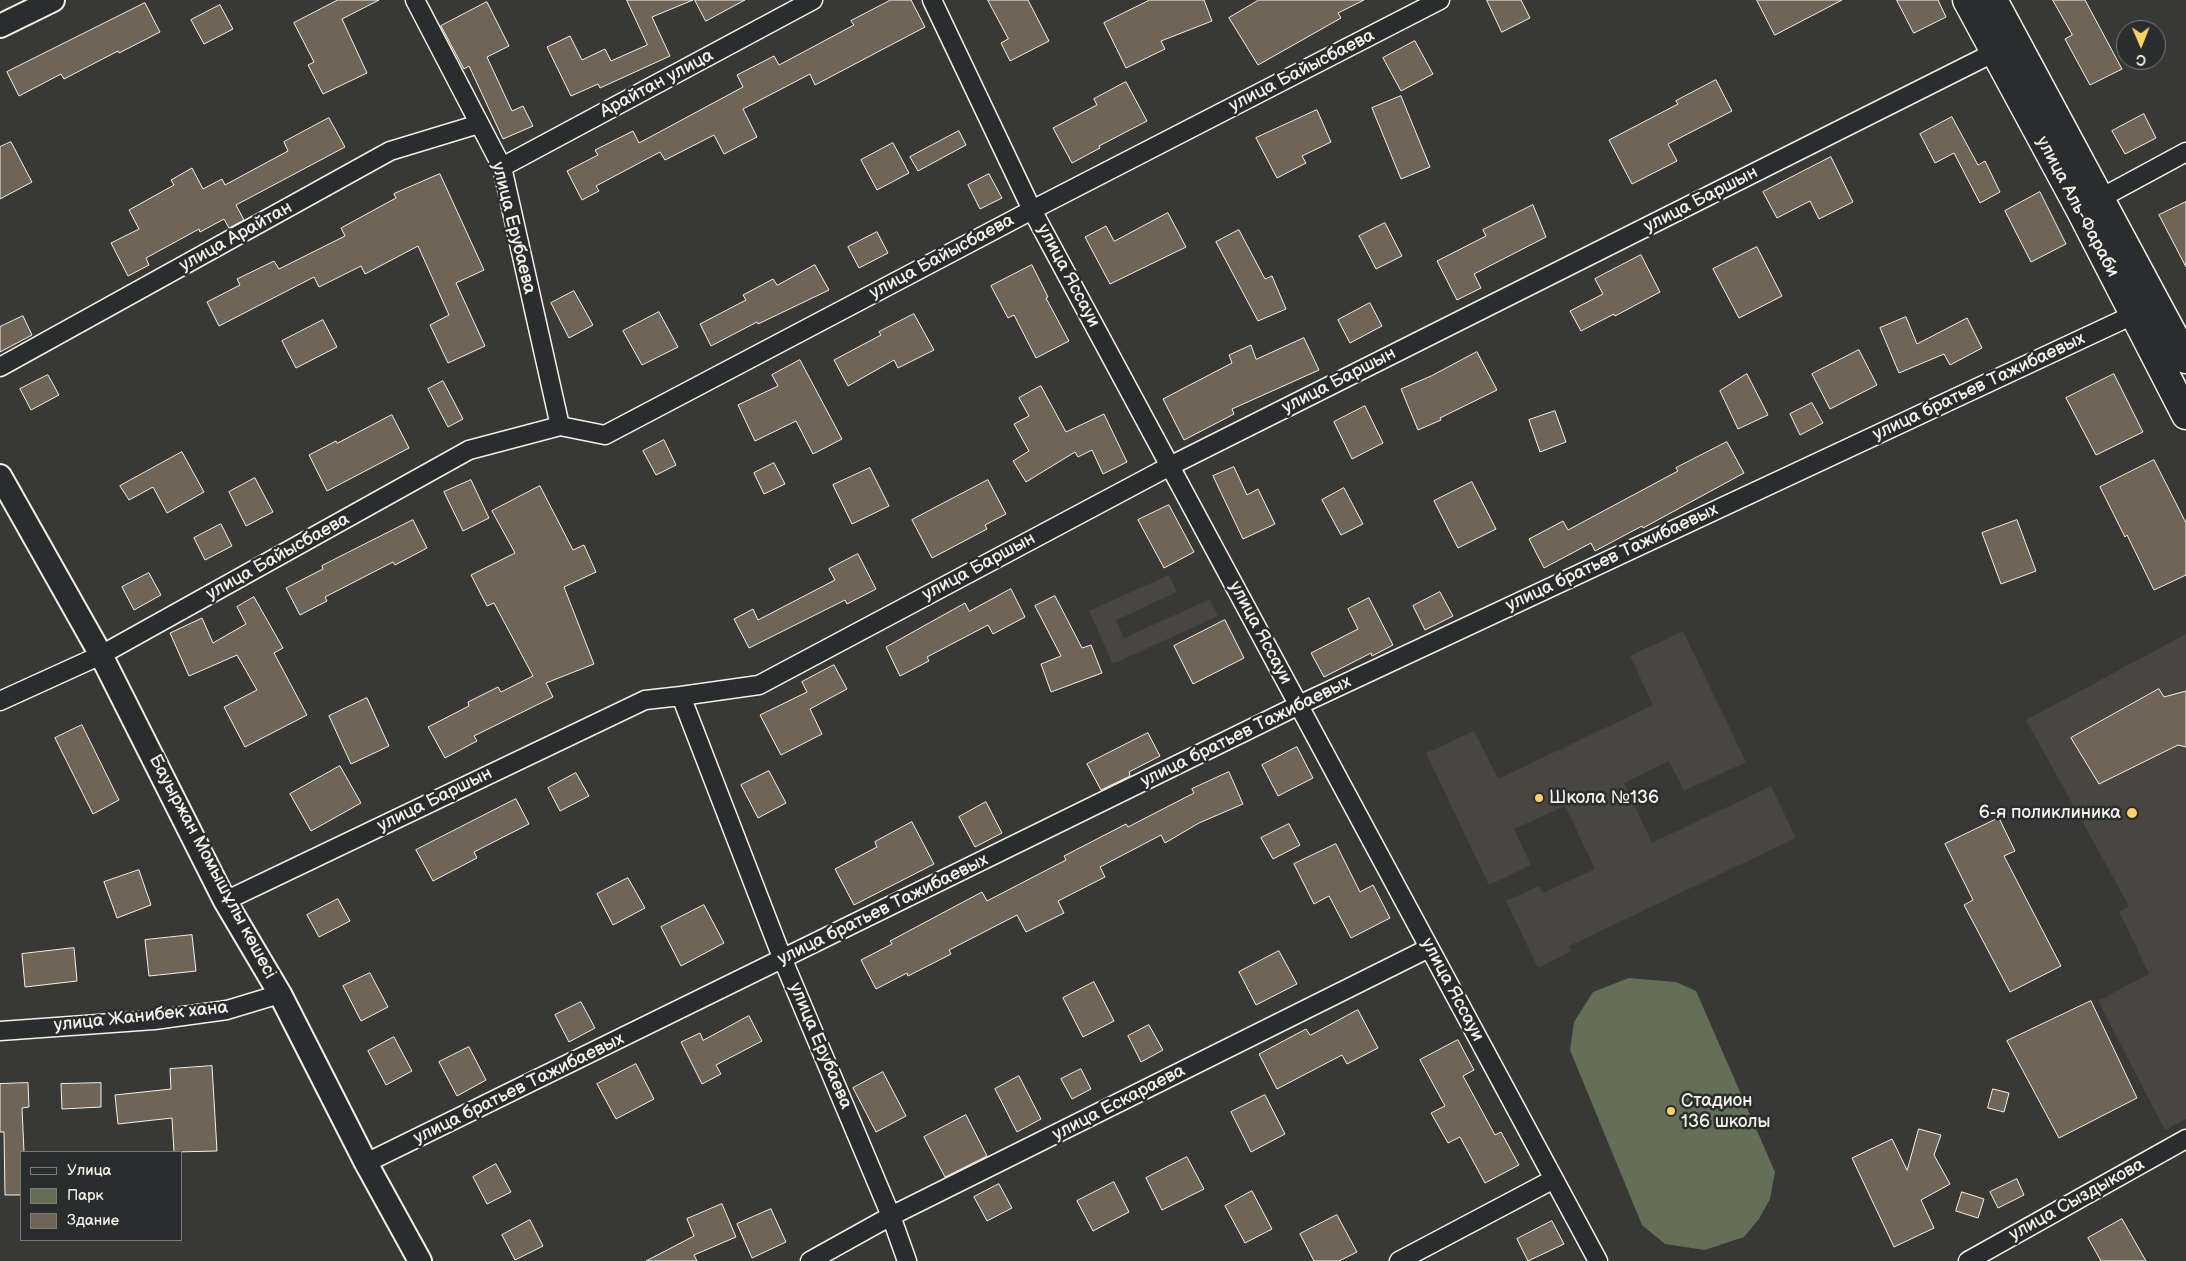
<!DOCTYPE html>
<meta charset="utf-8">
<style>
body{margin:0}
#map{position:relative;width:2186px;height:1261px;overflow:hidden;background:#383836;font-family:"Balsamiq Sans",sans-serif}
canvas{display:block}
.legend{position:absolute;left:20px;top:1151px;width:162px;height:90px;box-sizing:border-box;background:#2a2d2e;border:1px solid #7b7b78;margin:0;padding:6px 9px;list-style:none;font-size:15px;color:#f4f1e8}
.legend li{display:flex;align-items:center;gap:10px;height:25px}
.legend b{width:25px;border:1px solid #7b7b78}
.north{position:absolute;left:2116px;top:20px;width:50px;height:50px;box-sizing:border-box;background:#2a2d2e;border:1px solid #7b7b78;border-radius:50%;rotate:179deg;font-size:14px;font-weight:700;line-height:20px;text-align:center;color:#f4f1e8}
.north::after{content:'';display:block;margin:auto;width:18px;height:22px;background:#ffd166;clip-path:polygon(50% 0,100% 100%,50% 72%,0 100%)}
</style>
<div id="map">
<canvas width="2186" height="1261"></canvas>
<ul class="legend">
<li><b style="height:6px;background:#2a2d2e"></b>Улица</li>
<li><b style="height:14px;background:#636f56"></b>Парк</li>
<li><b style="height:14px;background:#706456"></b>Здание</li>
</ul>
<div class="north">С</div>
</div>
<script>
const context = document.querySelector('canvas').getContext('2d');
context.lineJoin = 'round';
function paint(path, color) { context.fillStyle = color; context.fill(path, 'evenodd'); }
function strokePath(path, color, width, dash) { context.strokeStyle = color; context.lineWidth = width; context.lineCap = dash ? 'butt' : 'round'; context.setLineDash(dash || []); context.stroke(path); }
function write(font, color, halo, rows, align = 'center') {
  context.font = font + ' "Balsamiq Sans",sans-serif'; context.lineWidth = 5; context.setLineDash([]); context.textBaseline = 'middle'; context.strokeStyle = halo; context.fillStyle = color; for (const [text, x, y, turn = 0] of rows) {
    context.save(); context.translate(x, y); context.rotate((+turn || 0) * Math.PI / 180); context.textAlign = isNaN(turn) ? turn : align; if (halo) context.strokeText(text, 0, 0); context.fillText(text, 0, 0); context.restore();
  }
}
paint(new Path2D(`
 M1169,575L1177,592L1116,620L1124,638L1210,599L1218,616L1113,664L1089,611Z
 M1683,631L1746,762L1684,791L1669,761L1624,783L1652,843L1771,786L1796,838L1569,946L1572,951L1538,968L1506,901L1539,886L1543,893L1595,869L1565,806L1514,829L1531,865L1489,885L1426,753L1474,731L1498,779L1653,705L1630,656Z
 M2186,634V1119L2165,1130L2098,1001L2149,974L2119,911L2129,906L2026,720Z`), '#494540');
paint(new Path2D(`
 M1629,978L1676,982L1696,991L1775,1172L1770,1199L1759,1219L1744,1237L1705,1250L1665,1244L1642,1225L1570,1050L1574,1022L1593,992Z`), '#636f56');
const building = new Path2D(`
 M338,0H379L342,19L367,73L323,94L308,65L314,62L294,23Z
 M627,0H693L652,17L670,56L600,88L598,84L571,96L547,47L570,36L582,60L605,49L611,61L647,45Z
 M695,0H745L706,21Z
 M891,0H911L925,27L815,85L810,74L743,109L757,137L724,154L714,135L665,160L660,152L596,186L599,191L582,200L567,171L598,155L595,150L633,131L639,143L743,87L737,75L774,56L779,65L854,25L851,21Z
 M988,0H1028L1049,41L1010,61L1001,43L1008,39Z
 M1150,0H1204L1212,21L1161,41L1165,49L1126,68L1104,23Z
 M1259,0H1364L1338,13L1341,18L1258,65L1229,18Z
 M1487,0H1521L1530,18L1502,32Z
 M1757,0H1842L1775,35Z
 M1897,0H1938L1946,17L1914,33Z
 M2053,0H2085L2122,69L2090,85L2065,39L2072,35Z
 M487,2L509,46L487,57L512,111L523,106L533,126L503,139L469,66L464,69L441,26Z
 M145,3L160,32L119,53L118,51L64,79L61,74L19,96L7,72Z
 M220,5L233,29L204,44L191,20Z
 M1415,41L1433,74L1401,91L1383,58Z
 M1716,80L1732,111L1668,144L1677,161L1632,184L1609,140L1678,104L1676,101Z
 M1126,82L1147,121L1099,146L1100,148L1072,163L1053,128L1097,105L1094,99Z
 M1401,96L1430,167L1401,179L1372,108Z
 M1317,110L1331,142L1302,156L1306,163L1277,178L1256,138Z
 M2144,114L2156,138L2125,154L2112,131Z
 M1952,117L1978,165L1985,161L2000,192L1980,203L1954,153L1935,163L1920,134Z
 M329,118L345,147L236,205L244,220L229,228L224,219L200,232L199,229L146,258L149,265L128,276L111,243L139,229L129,210L174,185L171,180L192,168L203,189L222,179L225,185L288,151L284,142Z
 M959,131L966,145L918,171L910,157Z
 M11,142L32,182L0,199V147Z
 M893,143L909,173L877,190L861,160Z
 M1831,157L1853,202L1819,219L1810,201L1777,218L1763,192Z
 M440,174L484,270L456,283L485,346L448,363L430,325L449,315L418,246L365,274L361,266L319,287L314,277L219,326L207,302L240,285L237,279L274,261L279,269L345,236L341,228L396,198L394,194Z
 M989,174L1002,198L980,209L968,185Z
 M2040,192L2066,244L2031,262L2005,211Z
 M2186,202V267L2159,215Z
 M1533,205L1546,237L1474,274L1481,288L1457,300L1437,261L1486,236L1483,230Z
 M1168,213L1186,247L1110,284L1085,237L1106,226L1114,241Z
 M1385,223L1402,256L1376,269L1359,236Z
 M1239,230L1265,279L1272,276L1286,309L1258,321L1216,242Z
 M877,232L888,253L859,268L848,247Z
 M1757,247L1782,296L1739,318L1713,269Z
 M1641,255L1660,292L1615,316L1614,314L1581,331L1570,311L1603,294L1595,279Z
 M815,265L829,290L758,324L757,322L711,346L700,324L746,300L743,295L773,279L777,285Z
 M1032,265L1048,297L1046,298L1069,341L1036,358L1014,315L1008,318L991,286Z
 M574,291L593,325L569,338L551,303Z
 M1370,303L1382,326L1350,343L1338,320Z
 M659,312L678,347L642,365L623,331Z
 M914,314L934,350L898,368L894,360L848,386L834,360L881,335L879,332Z
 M23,316L32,335L0,352V327Z
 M1906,317L1917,344L1967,318L1982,348L1950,365L1944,354L1899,373L1880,328Z
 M323,320L337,347L296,368L282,341Z
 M1304,338L1319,370L1232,409L1234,414L1184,440L1163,399L1232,363L1229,355L1251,345L1256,359Z
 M1859,350L1877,385L1830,409L1812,374Z
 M1477,352L1497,390L1440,418L1441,420L1418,430L1401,389L1431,376Z
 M800,360L842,439L813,454L796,421L755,441L738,405L778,386L772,375Z
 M1747,374L1768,415L1738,429L1720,391Z
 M2114,374L2143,432L2096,455L2066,398Z
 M48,375L59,395L31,410L20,389Z
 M443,381L463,419L448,427L428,389Z
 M1041,386L1066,432L1104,414L1127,462L1103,474L1092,450L1078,457L1075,452L1026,482L1013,461L1029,451L1014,424L1029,416L1019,398Z
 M1812,403L1823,423L1800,435L1790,414Z
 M1365,406L1383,443L1352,459L1334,422Z
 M1555,411L1566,442L1540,452L1529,420Z
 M392,415L409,448L327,491L309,455L336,441L337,443Z
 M664,440L676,465L656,475L643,451Z
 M1727,442L1744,473L1643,528L1642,526L1595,551L1591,543L1544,568L1529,539L1563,521L1568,530L1678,471L1676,468Z
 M182,452L204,492L167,513L153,487L129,500L120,486Z
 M2154,460L2186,523V575L2154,590L2127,535L2125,537L2100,487Z
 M774,463L785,484L764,494L754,473Z
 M1234,467L1247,495L1258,489L1275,524L1243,539L1213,476Z
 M870,468L889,506L852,524L833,485Z
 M255,478L273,512L246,526L229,492Z
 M471,480L489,518L463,531L444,492Z
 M988,480L1006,514L985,525L987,529L932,558L912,520Z
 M1472,482L1496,529L1458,548L1434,501Z
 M540,486L573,550L584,545L596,572L564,587L594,664L546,683L553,697L474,736L477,741L445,758L428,727L469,706L468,702L498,687L501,692L533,676L494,603L487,606L471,575L515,553L492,511Z
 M1344,488L1363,524L1341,535L1322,500Z
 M1169,505L1194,552L1164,568L1138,520Z
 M413,520L427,548L395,565L393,562L325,597L327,601L300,615L286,588L323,569L322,566Z
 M2017,520L2036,571L2001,584L1982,533Z
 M221,524L232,546L205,560L194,538Z
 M858,554L876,589L847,604L845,600L749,648L734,619L753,609L758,620L835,580L829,569Z
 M149,573L161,595L134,610L122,587Z
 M1011,589L1025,617L993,634L988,625L927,657L929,661L900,676L886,647L965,603L969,611Z
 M1440,592L1453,616L1425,630L1413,606Z
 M1055,596L1082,648L1091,645L1102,673L1051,692L1041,664L1061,656L1035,606Z
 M254,597L283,648L274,653L307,715L245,747L224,707L257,690L237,655L189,676L170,633L202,618L213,643L246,624L237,607Z
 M1369,598L1393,645L1372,656L1371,653L1324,677L1311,653L1358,629L1348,609Z
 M1225,620L1244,658L1193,684L1174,646Z
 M834,665L847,689L810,709L822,734L781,755L760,715L807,692L802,682Z
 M2159,689L2164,697L2186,691V747L2178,745L2099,784L2071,738Z
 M367,698L389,746L351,764L329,716Z
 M82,725L119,800L93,814L55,738Z
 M1148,733L1160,756L1129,772L1130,776L1101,790L1087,764Z
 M1297,747L1313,778L1278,796L1262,765Z
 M340,766L361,803L311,831L290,794Z
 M769,771L786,803L758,818L741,785Z
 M1229,772L1243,804L1199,823L1165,843L1161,835L1100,867L1105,877L1058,901L1064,913L1026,932L1017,915L949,950L951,954L908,976L907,973L876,989L861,960L892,944L890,941L982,892L987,901L1066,860L1064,856L1126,824L1128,827L1194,793L1192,789Z
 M576,773L589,796L560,811L548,788Z
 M516,799L529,824L474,852L477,858L433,881L416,850Z
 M986,802L1002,833L975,847L959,817Z
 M1999,818L2015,851L2004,856L2061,966L2010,992L1964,905L1973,900L1945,844Z
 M912,822L934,864L854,905L835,869L877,847L875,842Z
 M1289,824L1300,845L1273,859L1261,838Z
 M1336,844L1360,892L1373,885L1390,918L1351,938L1329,896L1314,904L1294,864Z
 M139,870L151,905L117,918L104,882Z
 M628,878L645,908L613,925L597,894Z
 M338,899L350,921L319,937L307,915Z
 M704,905L724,943L681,966L661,927Z
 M192,935L196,971L149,976L145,940Z
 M74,948L77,981L25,987L22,954Z
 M1279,951L1297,984L1256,1005L1239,972Z
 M370,973L388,1007L361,1021L343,986Z
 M1094,982L1114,1021L1083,1037L1063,998Z
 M2091,1001L2137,1098L2059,1138L2007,1041Z
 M581,1002L595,1028L569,1042L555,1015Z
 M1358,1010L1378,1048L1347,1064L1342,1055L1277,1089L1259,1054L1306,1029L1310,1035Z
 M749,1016L762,1041L716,1065L721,1074L702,1084L681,1042L700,1033L703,1040Z
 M1149,1025L1163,1050L1141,1062L1128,1036Z
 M394,1037L412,1071L386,1085L368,1051Z
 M1458,1040L1474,1070L1463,1076L1495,1135L1501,1132L1519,1165L1485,1183L1460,1137L1448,1143L1431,1113L1445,1106L1420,1060Z
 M469,1047L486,1080L457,1096L439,1062Z
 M636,1064L654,1099L616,1119L597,1084Z
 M212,1066L217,1151L174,1152L172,1118L118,1124L115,1095L171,1089L170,1069Z
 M1081,1069L1091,1089L1072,1099L1061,1079Z
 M883,1072L906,1116L876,1132L853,1088Z
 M1019,1076L1041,1119L1017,1132L995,1089Z
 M28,1083L29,1107L22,1108L24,1152H21V1195H5L4,1132H0V1084Z
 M101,1083V1107L62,1109L61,1084Z
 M1993,1089L2009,1093L2004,1112L1988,1108Z
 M1265,1095L1285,1134L1251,1152L1231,1112Z
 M966,1115L987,1156L945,1177L924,1137Z
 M1919,1129L1941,1135L1934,1155L1950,1184L1921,1200L1934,1228L1894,1247L1852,1158L1892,1139L1907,1170Z
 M1187,1157L1204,1189L1162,1210L1146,1178Z
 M496,1164L511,1192L487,1204L473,1177Z
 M2017,1179L2024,1195L1998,1208L1990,1192Z
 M1114,1182L1129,1212L1093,1231L1077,1201Z
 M999,1184L1012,1208L987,1221L974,1197Z
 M1252,1191L1272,1229L1245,1243L1225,1206Z
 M1962,1192L1984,1199L1978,1218L1956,1211Z
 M722,1204L736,1237L694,1255L697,1261H646L694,1236L687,1219Z
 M771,1209L786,1242L752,1258L737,1224Z
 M1337,1215L1357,1252L1339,1261H1314L1300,1234Z
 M2122,1219L2146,1261H2101L2088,1238Z
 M530,1220L543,1246L515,1260L502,1235Z
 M1552,1221L1564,1244L1528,1261L1517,1239Z`);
paint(building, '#706456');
strokePath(building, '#f4f1e8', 1);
const minor = new Path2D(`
 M415,0L502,167L560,426L605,435L1032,210L1440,0
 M932,0L1032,210L1598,1261
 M502,167L813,0
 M2101,198L2186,152
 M0,367L390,151L479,124
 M681,696L759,685L1170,466L1995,52
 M0,701L101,655L469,450L560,426
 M225,901L645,700L681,696L783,960L891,1216L907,1261
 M0,1031L154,1020L227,1010L280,994
 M366,1163L1299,705L2133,315
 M810,1261L891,1216L1429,948
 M1399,1261L1554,1179
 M1968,1261L2186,1139`);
const tertiary = new Path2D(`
 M0,26L53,0
 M0,476L101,655L225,901L280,994L366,1163L420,1261`);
const primary = new Path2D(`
 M1967,0L2080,209L2186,415
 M1993,0L2186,359`);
strokePath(minor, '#f4f1e8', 21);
strokePath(tertiary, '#f4f1e8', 26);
strokePath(primary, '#f4f1e8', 31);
strokePath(minor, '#2a2d2e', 18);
strokePath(tertiary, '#2a2d2e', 22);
strokePath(primary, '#2a2d2e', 28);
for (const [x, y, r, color] of [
 [1539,798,5,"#ffd166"],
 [2132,813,6,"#ffd166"],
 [1671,1111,5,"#ffd166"]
]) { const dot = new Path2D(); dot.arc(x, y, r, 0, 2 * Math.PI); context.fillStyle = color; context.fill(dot); strokePath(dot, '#2a2d2e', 2); }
write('18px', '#f4f1e8', '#2a2d2e', [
 ["улица Байысбаева",1302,71,-27],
 ["Арайтан улица",657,84,-28],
 ["улица Баршын",1701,200,-27],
 ["улица Аль-Фараби",2077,207,62],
 ["улица Ерубаева",513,228,76],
 ["улица Арайтан",236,237,-29],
 ["улица Байысбаева",942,257,-28],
 ["улица Яссауи",1068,276,62],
 ["улица Баршын",1339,381,-27],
 ["улица братьев Тажибаевых",1979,387,-25],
 ["улица Байысбаева",278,557,-29],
 ["улица братьев Тажибаевых",1612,558,-25],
 ["улица Баршын",979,567,-28],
 ["улица Яссауи",1260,633,62],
 ["улица братьев Тажибаевых",1246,732,-26],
 ["улица Баршын",435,800,-26],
 ["Бауыржан Момышұлы көшесі",212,867,62],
 ["улица братьев Тажибаевых",883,910,-26],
 ["улица Яссауи",1452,990,62],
 ["улица Жанибек хана",141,1017,-6],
 ["улица Ерубаева",820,1046,67],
 ["улица братьев Тажибаевых",519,1089,-26],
 ["улица Ескараева",1119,1103,-27],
 ["улица Сыздыкова",2077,1200,-29]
]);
write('18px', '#f4f1e8', '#2a2d2e', [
 ["Школа №136",1549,798],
 ["6-я поликлиника",2121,813,"right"],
 ["Стадион",1681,1101],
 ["136 школы",1681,1122]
], 'left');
</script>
